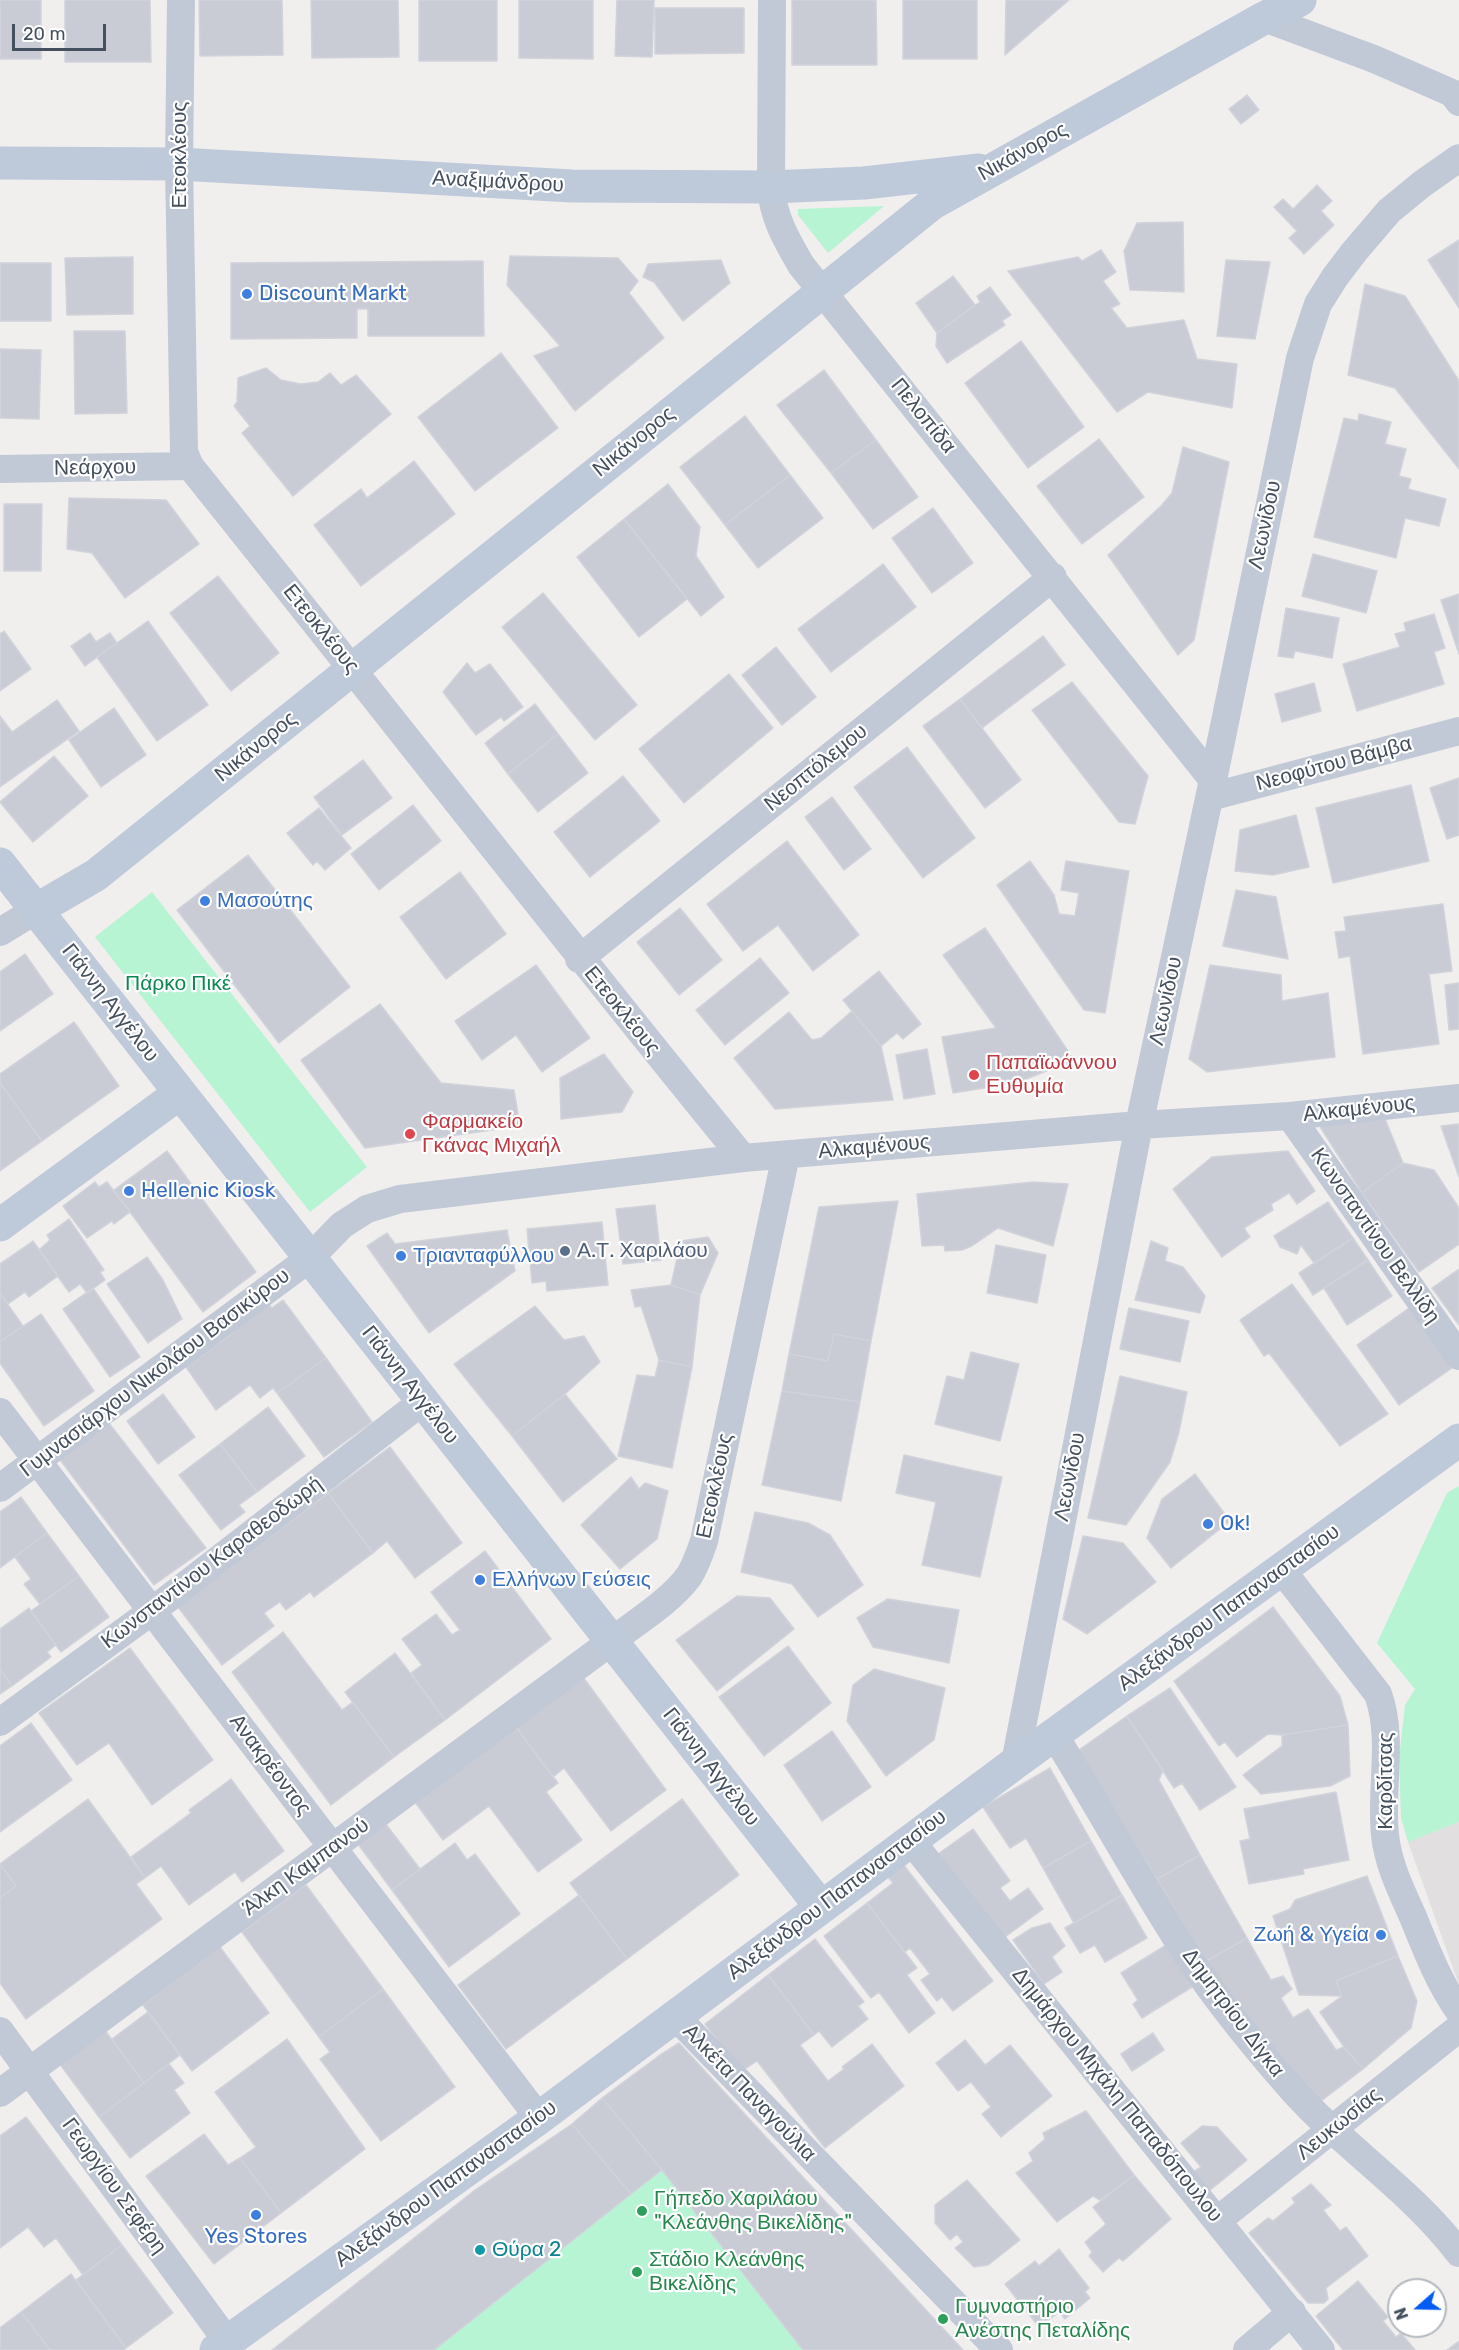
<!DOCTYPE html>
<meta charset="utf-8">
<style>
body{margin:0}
#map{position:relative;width:1459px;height:2350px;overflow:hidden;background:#f1eeee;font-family:Rubik,sans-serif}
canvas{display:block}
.north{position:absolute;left:1387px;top:2278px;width:60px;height:60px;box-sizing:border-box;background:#fff;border:2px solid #b4b9bf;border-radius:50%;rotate:250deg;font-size:16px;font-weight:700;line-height:24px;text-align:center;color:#44505e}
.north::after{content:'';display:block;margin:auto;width:21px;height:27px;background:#035cf6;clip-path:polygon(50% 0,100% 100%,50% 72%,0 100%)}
.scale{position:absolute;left:12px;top:24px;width:94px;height:27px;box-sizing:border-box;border:3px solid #44505e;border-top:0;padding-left:8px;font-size:18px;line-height:21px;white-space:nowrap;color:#44505e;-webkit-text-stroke:4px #fff;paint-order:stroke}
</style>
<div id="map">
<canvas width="1459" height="2350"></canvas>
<div class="north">N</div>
<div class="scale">20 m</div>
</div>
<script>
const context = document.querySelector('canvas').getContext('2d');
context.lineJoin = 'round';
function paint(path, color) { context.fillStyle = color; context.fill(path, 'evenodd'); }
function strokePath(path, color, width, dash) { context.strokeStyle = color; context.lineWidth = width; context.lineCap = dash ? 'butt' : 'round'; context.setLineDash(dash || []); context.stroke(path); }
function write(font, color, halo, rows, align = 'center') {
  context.font = font + ' Rubik,sans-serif'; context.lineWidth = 4.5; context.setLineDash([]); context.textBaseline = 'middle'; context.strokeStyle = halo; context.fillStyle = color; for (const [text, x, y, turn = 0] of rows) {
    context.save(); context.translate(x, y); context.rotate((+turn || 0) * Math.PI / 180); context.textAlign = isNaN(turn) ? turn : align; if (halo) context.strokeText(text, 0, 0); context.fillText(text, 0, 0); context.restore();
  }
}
paint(new Path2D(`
 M1459,1822V1985L1408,1842Z`), '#e2dfe0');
paint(new Path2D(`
 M884,206L828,253L798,215V209Z
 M152,892L367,1167L310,1212L95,937Z
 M1459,1486V1822L1408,1842L1401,1818L1399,1758L1405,1705L1415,1689L1377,1643L1447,1493Z
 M679,2043L963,2350H272L475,2190L572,2124L660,2055Z`), '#b6f4d3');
const building = new Path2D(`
 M0,0H41V59H0Z
 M65,0H150L151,62H65Z
 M199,0H282L283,55L200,56Z
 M311,0H398L399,57L312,58Z
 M419,0H497V61H419Z
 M519,0H593V59L519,58Z
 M617,0H654L652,57L615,56Z
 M792,0H876L877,65H792Z
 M903,0H977V59H903Z
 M1006,0H1069L1005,55Z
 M655,8H744V53L655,54Z
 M1247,95L1259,110L1241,124L1229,109Z
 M1317,185L1332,201L1321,211L1334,225L1304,254L1289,238L1297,231L1274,207L1283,199L1293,209Z
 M1183,222L1184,292L1130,290L1124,251L1137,223Z
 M1459,240V308L1428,260Z
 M1101,250L1116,272L1103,281L1120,304L1111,308L1127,328L1184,320L1197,359L1237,364L1232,408L1148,392L1117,412L1008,271L1078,257L1082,261Z
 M510,256L618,258L638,281L629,293L664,338L575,411L534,356L560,346L507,285Z
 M133,257V314L67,315L65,258Z
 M721,260L730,283L683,321L654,282L643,277L648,264Z
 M1226,260L1270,262L1255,339L1217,336Z
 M483,261L484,336H368V309H357V338L231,339V263Z
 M0,263H51V321H0Z
 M953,276L975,305L937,333L916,303Z
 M1365,284L1405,296L1459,381V469L1395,388L1348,375Z
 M990,287L1011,315L1002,321L1005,325L947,363L936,346L937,333L980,302L977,296Z
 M74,331H125L127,413L75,414Z
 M1021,341L1084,427L1028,468L965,383Z
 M0,349L41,350L39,419L0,418Z
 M501,353L558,428L475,491L418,417Z
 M266,368L281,380L301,384L318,382L330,373L341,385L356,375L391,414L293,496L242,433L250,426L234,406L237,402L238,378Z
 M824,370L876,440L831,473L777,405Z
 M1359,414L1391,422L1385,444L1406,449L1399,476L1411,479L1408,489L1446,499L1439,526L1405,518L1396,558L1314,537L1344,418L1358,421Z
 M745,416L790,475L725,525L680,467Z
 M1099,439L1144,497L1082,544L1037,486Z
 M876,440L918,497L873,529L831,473Z
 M1183,447L1229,462L1194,640L1178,655L1108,555L1161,506L1172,493Z
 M414,461L455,514L361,586L314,525L361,489L367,498Z
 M790,475L823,518L758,568L725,525Z
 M668,484L700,527L696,556L724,597L701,616L624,519Z
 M69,498L166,500L199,544L125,598L92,553L67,549Z
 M4,504H42L41,571H4Z
 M933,508L973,563L932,593L892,538Z
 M624,519L687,599L639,637L577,557Z
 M1313,554L1377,571L1366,613L1302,596Z
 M883,564L916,607L831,672L798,629Z
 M218,576L279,653L231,691L170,613Z
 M543,593L637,705L595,740L502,627Z
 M1459,594V654L1441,600Z
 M1286,608L1339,618L1332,658L1295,651L1293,658L1278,656Z
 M1434,614L1445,648L1434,652L1444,684L1357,711L1343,664L1400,647L1395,634L1406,631L1404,623Z
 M148,621L208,705L157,741L97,657Z
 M4,631L31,669L0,691V634Z
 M90,633L96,642L110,633L117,643L85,666L71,646Z
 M1043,636L1065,665L982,728L960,699Z
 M776,647L816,697L782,725L742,675Z
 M467,663L475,673L490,664L523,707L504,721L501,717L476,735L443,692Z
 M729,674L773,728L684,803L639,749Z
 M1072,682L1148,776L1135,824L1119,822L1032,710Z
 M1314,683L1321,711L1282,722L1275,694Z
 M960,699L1021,780L985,808L923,726Z
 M57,700L79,731L0,787V716L12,732Z
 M535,704L558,734L508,774L485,743Z
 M114,708L146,755L101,787L69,740Z
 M558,734L588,773L538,812L508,774Z
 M907,747L975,838L923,878L854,787Z
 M54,756L88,796L33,842L0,802Z
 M363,760L392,798L342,835L314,797Z
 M623,776L660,821L590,877L554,832Z
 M1459,778V835L1447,839L1430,788Z
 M1411,785L1429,861L1333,883L1316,808Z
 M832,797L871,849L844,870L805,817Z
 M413,805L441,841L379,890L351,854Z
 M319,808L351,848L325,870L317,861L313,865L287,833Z
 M1296,815L1309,867L1273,875L1235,871L1240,830Z
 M787,841L859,935L813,971L778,925L743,951L707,904Z
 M248,855L350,987L279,1043L177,910Z
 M1030,861L1054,895L1059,914L1075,916L1079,893L1061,890L1066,861L1129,871L1105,1013L1084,1010L997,885Z
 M460,872L506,934L446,979L400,917Z
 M1236,890L1276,897L1288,959L1223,946Z
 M1443,904L1452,971L1429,974L1439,1044L1363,1054L1350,956L1339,958L1335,932L1346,931L1344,917Z
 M680,908L722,960L679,995L637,942Z
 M985,928L1074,1060L1016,1083L953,1093L942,1037L996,1028L943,955Z
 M25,954L53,994L0,1031V972Z
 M760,958L789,993L725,1045L696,1010Z
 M536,965L590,1038L542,1072L516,1035L482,1060L455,1021Z
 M1210,965L1281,975L1282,1001L1328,993L1335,1057L1207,1072L1189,1059Z
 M879,971L921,1024L903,1039L897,1033L881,1046L843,1000Z
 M1459,983V1029L1449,1030L1445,985Z
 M380,1004L441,1083L514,1090L520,1126L365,1148L301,1060Z
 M852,1011L881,1046L893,1100L775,1109L734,1058L789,1012L812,1040L821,1038Z
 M74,1022L119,1086L42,1141L0,1083V1074Z
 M927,1049L935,1094L904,1099L896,1055Z
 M604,1054L633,1092L622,1112L561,1119L560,1078Z
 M0,1083L42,1141L0,1171Z
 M1385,1119L1403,1163L1362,1193L1319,1125Z
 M1459,1124V1177L1441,1126Z
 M167,1151L256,1272L203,1312L114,1190Z
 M1288,1151L1315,1191L1297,1204L1289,1193L1271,1204L1273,1210L1244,1228L1250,1237L1222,1257L1173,1189L1212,1157Z
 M1403,1163L1434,1170L1459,1208V1244L1419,1272L1362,1193Z
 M95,1182L99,1187L107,1182L130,1212L114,1224L112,1221L87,1238L63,1206Z
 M1033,1182L1068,1184L1053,1246L998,1228L972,1246L962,1250L945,1251L944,1245L922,1246L917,1194Z
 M898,1201L871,1341L834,1334L828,1361L789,1354L819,1207Z
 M1328,1202L1353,1238L1314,1263L1301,1245L1297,1254L1280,1247L1274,1236Z
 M655,1205L661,1260L623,1264L616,1209Z
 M69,1219L104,1270L100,1272L105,1280L87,1293L80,1284L69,1292L39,1250L50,1240L47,1235Z
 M602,1222L608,1285L547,1291L546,1281L532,1283L527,1229Z
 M507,1230L515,1271L429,1333L367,1246L387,1233L395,1244Z
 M708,1237L718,1253L700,1295L671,1285L681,1241Z
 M1353,1238L1368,1260L1313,1295L1299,1273Z
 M33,1241L58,1276L29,1297L25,1292L8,1304L0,1293V1264Z
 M1151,1241L1168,1248L1165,1261L1183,1267L1205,1296L1200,1313L1135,1300Z
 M996,1245L1046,1255L1037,1303L987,1293Z
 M147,1257L163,1280L182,1319L148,1343L107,1284Z
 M1368,1260L1392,1296L1347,1325L1324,1288Z
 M1459,1269V1325L1432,1288Z
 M1292,1284L1388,1414L1340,1446L1269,1353L1264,1356L1240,1320Z
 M671,1285L700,1295L692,1367L659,1360L641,1306L635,1307L631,1290Z
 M93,1288L140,1357L110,1377L63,1309Z
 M0,1293L23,1326L0,1342Z
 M283,1300L326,1358L277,1393L273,1388L260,1398L250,1385L216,1410L186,1367L233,1333L230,1329L267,1302L272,1308Z
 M535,1306L564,1340L584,1336L600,1362L565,1394L512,1436L454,1364Z
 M1129,1308L1189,1321L1180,1362L1120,1349Z
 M1409,1308L1452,1368L1399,1405L1357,1345Z
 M41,1314L94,1391L44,1426L0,1363V1342Z
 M834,1334L871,1341L860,1402L782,1391L789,1354L828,1361Z
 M971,1352L1019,1364L1000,1441L935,1424L947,1376L964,1380Z
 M326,1358L372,1422L324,1457L277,1393Z
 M659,1360L692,1367L672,1468L618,1456L637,1375L655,1377Z
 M1120,1376L1187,1392L1179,1432L1170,1462L1126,1525L1088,1518Z
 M782,1391L860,1402L841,1501L762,1485Z
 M163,1394L195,1437L158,1464L127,1421Z
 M565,1394L617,1459L563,1502L512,1436Z
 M268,1407L305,1456L257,1492L220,1444Z
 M105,1418L206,1548L154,1585L55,1453Z
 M220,1444L257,1492L239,1505L245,1512L221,1530L179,1475Z
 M390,1447L462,1543L415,1578L387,1541L373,1553L328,1493Z
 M904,1455L1002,1477L980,1577L922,1565L936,1502L896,1493Z
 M1195,1474L1230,1521L1171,1568L1147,1538L1162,1499Z
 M631,1477L639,1489L645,1483L668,1491L657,1539L620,1569L581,1525Z
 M328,1493L373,1553L314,1597L310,1592L286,1610L280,1602L264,1613L274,1626L222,1665L178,1607Z
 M21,1497L47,1533L0,1568V1512Z
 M755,1512L808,1523L830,1535L863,1585L818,1617L792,1584L741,1572Z
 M47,1533L79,1576L40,1604L24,1584L31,1579L15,1557Z
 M1083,1536L1123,1543L1156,1582L1087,1634L1063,1619Z
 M485,1551L551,1639L445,1720L411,1673L422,1665L402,1639L436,1614L452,1635L460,1630L431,1592Z
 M79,1576L109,1617L61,1652L31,1611Z
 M737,1596L770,1598L794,1629L717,1691L676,1640Z
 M888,1599L959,1610L949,1663L873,1647L857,1618Z
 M1273,1607L1340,1696L1348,1725L1282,1735L1268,1734L1237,1757L1225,1742L1219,1746L1174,1681Z
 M29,1608L56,1645L47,1652L51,1657L12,1686L0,1669V1629Z
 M283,1632L342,1710L353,1702L394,1757L331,1805L232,1672Z
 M788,1646L831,1703L764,1756L719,1697Z
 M130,1648L213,1760L152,1805L109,1743L77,1765L39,1713Z
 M395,1653L445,1720L394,1757L345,1692Z
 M0,1669L12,1686L0,1694Z
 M874,1669L945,1688L934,1740L886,1776L847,1721L853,1685Z
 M583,1677L666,1790L611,1831L564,1768L553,1777L516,1727Z
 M1170,1688L1236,1787L1200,1810L1182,1783L1174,1788L1127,1716Z
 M1127,1716L1163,1770L1159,1780L1200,1855L1157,1879L1076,1752Z
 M31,1723L72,1780L0,1832V1746Z
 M1348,1725L1350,1776L1330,1786L1261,1794L1243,1775L1282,1746V1735Z
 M516,1727L558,1783L546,1792L582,1840L538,1872L489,1806L443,1840L415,1802Z
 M832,1731L871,1787L822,1821L784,1765Z
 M1050,1768L1091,1841L1043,1868L1026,1838L1010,1848L983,1807Z
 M231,1779L284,1851L242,1882L235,1872L189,1905L161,1866L145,1878L131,1857L191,1813L189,1810Z
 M1336,1792L1349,1860L1303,1869L1304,1874L1249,1884L1240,1841L1250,1839L1244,1809Z
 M88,1799L145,1878L136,1884L162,1919L26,2019L0,1983V1898L16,1886L0,1864Z
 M682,1799L739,1875L627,1959L570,1883Z
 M385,1823L420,1869L392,1890L358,1844Z
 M973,1829L1010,1881L1000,1888L1010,1901L1028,1888L1043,1909L1001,1940L938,1854Z
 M1091,1841L1122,1895L1074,1923L1043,1868Z
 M455,1843L467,1860L475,1854L520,1914L449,1967L392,1890Z
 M1200,1855L1247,1938L1205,1962L1157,1879Z
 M0,1864L16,1886L0,1898Z
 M903,1864L993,1981L953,2011L942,1997L937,2001L921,1980L930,1974L910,1948L905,1952L867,1903L893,1883L887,1876Z
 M1367,1876L1398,1956L1336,1981L1342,1996L1299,1995L1273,1916L1290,1909L1295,1900Z
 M306,1885L383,1989L319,2037L242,1932Z
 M579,1895L627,1959L506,2049L458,1985Z
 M1122,1895L1147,1938L1105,1962L1095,1945L1080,1953L1065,1928Z
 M867,1903L917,1968L907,1975L935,2013L909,2033L879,1992L871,1998L824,1936Z
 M1050,1923L1065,1946L1052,1957L1062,1972L1044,1984L1013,1940L1032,1928Z
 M1247,1938L1271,1980L1283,1976L1292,1989L1281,1998L1293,2018L1308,2009L1336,2050L1344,2047L1363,2069L1316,2105L1205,1962Z
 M815,1939L864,2002L858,2006L868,2019L832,2047L819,2031L814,2035L768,1975Z
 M1171,1942L1197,1984L1142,2018L1133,2004L1138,2000L1121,1973Z
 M220,1947L269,2013L192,2071L143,2005Z
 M1398,1956L1417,2001L1411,2028L1363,2069L1344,2047L1320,2012L1342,1996L1336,1981Z
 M768,1975L814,2035L800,2045L828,2081L844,2069L842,2067L872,2044L904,2086L825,2148L757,2061L742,2071L705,2024Z
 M383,1989L455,2087L381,2141L320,2059L330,2052L319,2037Z
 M148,2012L180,2055L144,2083L112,2039Z
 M104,2029L144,2083L99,2117L59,2063Z
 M1153,2033L1164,2050L1132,2071L1121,2054Z
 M287,2039L365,2149L281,2213L240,2158L256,2147L215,2092Z
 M965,2040L985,2065L1010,2045L1052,2096L1001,2137L982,2114L991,2107L971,2082L958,2091L936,2063Z
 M679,2043L963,2350H803L662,2170L602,2098L660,2055Z
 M169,2064L184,2083L174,2090L190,2113L130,2158L99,2117Z
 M602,2098L662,2170L631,2194L572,2124Z
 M1086,2111L1134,2175L1100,2200L1093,2196L1057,2222L1016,2173L1033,2161L1029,2153L1045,2139L1043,2133Z
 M26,2117L122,2245L83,2275L56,2238L44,2247L28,2227L0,2248V2136Z
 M572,2124L631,2194L434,2350H272L475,2190Z
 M1202,2126L1217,2127L1247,2160L1209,2191L1193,2172L1201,2167L1181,2143Z
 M204,2134L228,2165L240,2158L281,2213L214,2264L146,2176Z
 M1134,2175L1171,2219L1123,2261L1119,2258L1103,2272L1089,2256L1092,2252L1085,2242L1106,2224L1093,2207Z
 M967,2180L1020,2240L988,2265L974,2267L955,2248L963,2242L957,2234L950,2240L935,2223V2205Z
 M1311,2184L1331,2205L1323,2210L1340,2231L1346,2227L1368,2256L1326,2288L1328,2299L1324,2303H1308L1249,2233L1268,2218L1273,2221L1295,2203L1292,2198Z
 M122,2245L173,2313L126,2348L76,2280Z
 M1059,2249L1089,2288L1085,2292L1090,2298L1065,2319L1059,2312L1039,2327L1005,2284L1035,2261L1039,2266Z
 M71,2274L126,2348L124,2350H50L21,2312Z
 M1358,2281L1388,2317L1383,2321L1396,2337L1401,2333L1415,2350H1343L1316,2316Z
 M21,2312L50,2350H0V2328Z
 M1459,2341V2350H1447Z`);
paint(building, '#c9ccd5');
strokePath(building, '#d1d3db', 1.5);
strokePath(new Path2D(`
 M181,0L179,164L184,452L190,466C375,696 556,930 743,1158
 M772,0L771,187C773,217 786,239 801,265L1213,780
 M1264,18L1374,59L1452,93L1459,102
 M0,469L190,466
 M1210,797L1459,731
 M0,932L36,910
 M579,959L1053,577
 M1290,1116L1459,1356
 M0,1412L539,2118
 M0,1488L310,1258L342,1225L367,1209L400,1199L743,1158L1139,1125L1290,1116L1459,1098
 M1281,1569L1378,1694C1394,1739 1380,1788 1385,1835C1388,1864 1401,1890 1413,1917C1426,1949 1439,1983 1459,2011
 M0,1722L152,1611L423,1401
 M1055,1736C1100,1809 1142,1886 1189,1958C1217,2000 1251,2042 1284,2080C1337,2143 1409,2187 1459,2253
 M1015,1763L1139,1125L1213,780L1300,358L1318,304L1335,277L1354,252L1389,211L1422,184L1459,158
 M911,1841L1321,2350
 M675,2016L999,2350
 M0,2031L227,2341
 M0,2093L612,1641C636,1622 671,1601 689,1576C696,1565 700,1553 704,1541L786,1155
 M1218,2220L1459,2028
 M1247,2350L1292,2312`), '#c0c9d5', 28);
strokePath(new Path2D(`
 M0,163L179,164L572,186L771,187L864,183L979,170
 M0,864L821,1907
 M36,910L96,875L933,203L1264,18L1300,0
 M0,1225L180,1093
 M216,2350L539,2118L1015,1763L1459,1440`), '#bec9da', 33);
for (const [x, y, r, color] of [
 [247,294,6,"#3f7fe0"],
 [205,901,6,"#3f7fe0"],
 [974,1075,6,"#e0444e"],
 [410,1134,6,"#e0444e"],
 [129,1191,6,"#3f7fe0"],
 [565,1251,6,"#5c6f8a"],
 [401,1256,6,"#3f7fe0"],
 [1208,1524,6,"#3f7fe0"],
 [480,1580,6,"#3f7fe0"],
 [1381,1935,6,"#3f7fe0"],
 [642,2211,6,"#2e9e5b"],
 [256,2215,6,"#3f7fe0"],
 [480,2250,6,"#0f9aa8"],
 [637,2272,6,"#2e9e5b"],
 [943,2319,6,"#2e9e5b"]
]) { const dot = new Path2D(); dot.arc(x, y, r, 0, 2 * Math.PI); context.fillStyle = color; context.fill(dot); strokePath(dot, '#fff', 2); }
write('21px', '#44505e', '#fff', [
 ["Νικάνορος",1023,152,-29],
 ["Ετεοκλέους",180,155,-90],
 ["Αναξιμάνδρου",498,182,3],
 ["Πελοπίδα",923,416,51],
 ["Νικάνορος",634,442,-39],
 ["Νεάρχου",95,468,-1],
 ["Λεωνίδου",1265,525,-78],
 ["Ετεοκλέους",321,629,51],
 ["Νικάνορος",256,747,-39],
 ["Νεοφύτου Βάμβα",1334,764,-15],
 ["Νεοπτόλεμου",816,768,-39],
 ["Λεωνίδου",1166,1001,-78],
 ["Γιάννη Αγγέλου",110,1003,52],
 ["Ετεοκλέους",622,1011,51],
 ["Αλκαμένους",1359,1109,-6],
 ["Αλκαμένους",874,1147,-5],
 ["Κωνσταντίνου Βελλίδη",1375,1236,55],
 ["Γυμνασιάρχου Νικολάου Βασικύρου",155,1373,-37],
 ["Γιάννη Αγγέλου",410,1385,52],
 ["Λεωνίδου",1070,1477,-79],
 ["Ετεοκλέους",715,1486,-78],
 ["Κωνσταντίνου Καραθεοδωρή",212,1563,-37],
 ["Αλεξάνδρου Παπαναστασίου",1229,1608,-36],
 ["Ανακρέοντος",270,1765,53],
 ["Γιάννη Αγγέλου",711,1767,52],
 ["Καρδίτσας",1386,1781,-90],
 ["Άλκη Καμπανού",306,1867,-36],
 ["Αλεξάνδρου Παπαναστασίου",837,1895,-37],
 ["Δημητρίου Δίγκα",1233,2013,53],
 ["Αλκέτα Παναγούλια",749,2093,46],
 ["Δημάρχου Μιχάλη Παπαδόπουλου",1117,2095,51],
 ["Λευκωσίας",1339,2124,-39],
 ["Αλεξάνδρου Παπαναστασίου",446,2184,-36],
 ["Γεωργίου Σεφέρη",114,2186,54]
]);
write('21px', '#366cbe', '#fff', [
 ["Discount Markt",259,294],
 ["Μασούτης",217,901],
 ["Hellenic Kiosk",141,1191],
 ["Τριανταφύλλου",413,1256],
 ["Ok!",1220,1524],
 ["Ελλήνων Γεύσεις",492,1580],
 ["Ζωή & Υγεία",1369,1935,"right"],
 ["Yes Stores",256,2237,"center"]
], 'left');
write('21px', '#0b8852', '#fff', [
 ["Πάρκο Πικέ",178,984]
]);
write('21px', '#be3a42', '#fff', [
 ["Παπαϊωάννου",986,1063],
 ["Ευθυμία",986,1087],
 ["Φαρμακείο",422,1122],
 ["Γκάνας Μιχαήλ",422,1146]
], 'left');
write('21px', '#4e5e75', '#fff', [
 ["Α.Τ. Χαριλάου",577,1251]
], 'left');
write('21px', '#27864d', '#fff', [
 ["Γήπεδο Χαριλάου",654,2199],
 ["\"Κλεάνθης Βικελίδης\"",654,2223],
 ["Στάδιο Κλεάνθης",649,2260],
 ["Βικελίδης",649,2284],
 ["Γυμναστήριο",955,2307],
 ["Ανέστης Πεταλίδης",955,2331]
], 'left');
write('21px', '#0d838f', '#fff', [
 ["Θύρα 2",492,2250]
], 'left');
</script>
